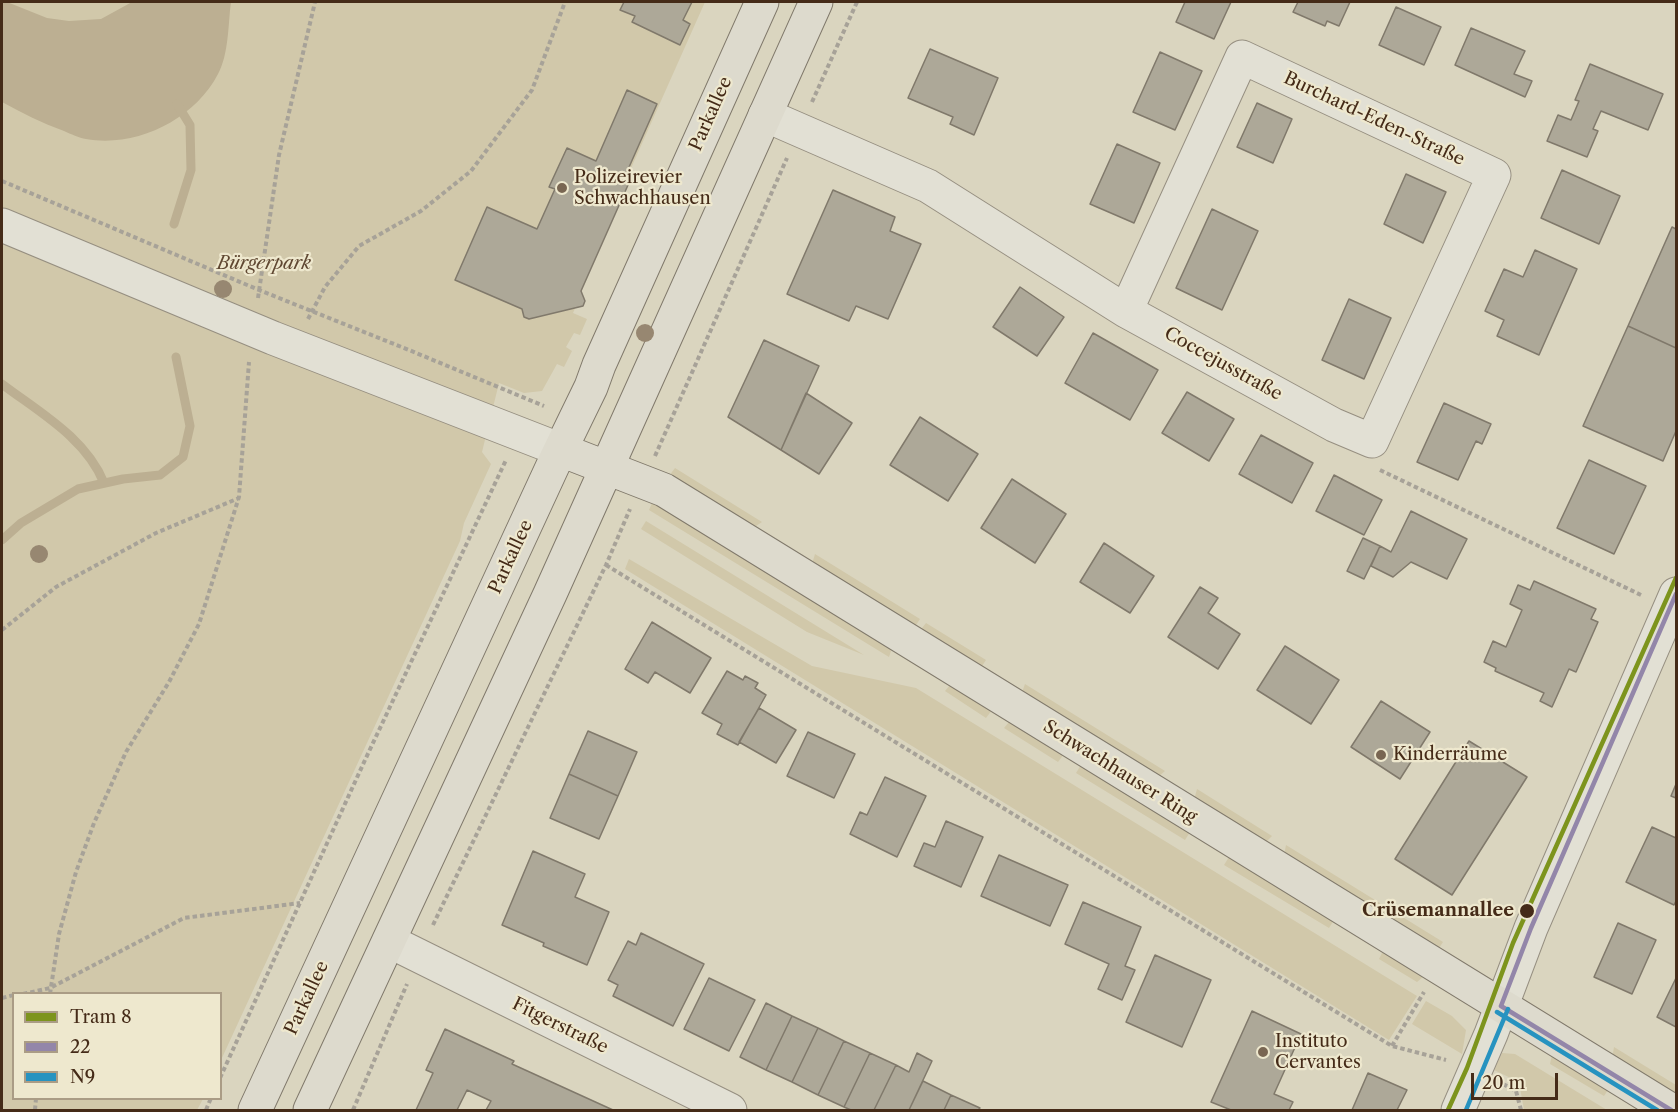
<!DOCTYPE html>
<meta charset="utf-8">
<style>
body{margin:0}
#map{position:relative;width:1678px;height:1112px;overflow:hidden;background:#dad5bf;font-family:"Libre Caslon Text",serif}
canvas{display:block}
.frame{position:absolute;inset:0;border:3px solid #452b18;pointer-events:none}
.legend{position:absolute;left:12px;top:992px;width:210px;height:108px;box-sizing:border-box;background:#eee8ce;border:2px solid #aa9c85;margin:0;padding:8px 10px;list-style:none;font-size:18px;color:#452b18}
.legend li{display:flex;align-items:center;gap:12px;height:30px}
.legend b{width:30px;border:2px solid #aa9c85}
.scale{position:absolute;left:1471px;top:1073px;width:87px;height:27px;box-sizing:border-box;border:3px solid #452b18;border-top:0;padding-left:8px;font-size:18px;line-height:21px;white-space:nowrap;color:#452b18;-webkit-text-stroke:4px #eee8ce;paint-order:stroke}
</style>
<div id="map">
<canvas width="1678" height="1112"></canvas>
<div class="frame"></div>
<ul class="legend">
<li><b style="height:8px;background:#7d941d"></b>Tram 8</li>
<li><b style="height:8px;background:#9386a9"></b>22</li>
<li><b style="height:8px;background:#2793c0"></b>N9</li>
</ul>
<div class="scale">20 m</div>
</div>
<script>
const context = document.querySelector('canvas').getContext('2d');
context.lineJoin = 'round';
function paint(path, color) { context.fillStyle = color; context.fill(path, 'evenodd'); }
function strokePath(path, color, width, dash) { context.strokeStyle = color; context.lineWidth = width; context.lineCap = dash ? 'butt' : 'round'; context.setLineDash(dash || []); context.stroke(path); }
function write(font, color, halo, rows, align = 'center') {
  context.font = font + ' "Libre Caslon Text",serif'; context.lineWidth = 4.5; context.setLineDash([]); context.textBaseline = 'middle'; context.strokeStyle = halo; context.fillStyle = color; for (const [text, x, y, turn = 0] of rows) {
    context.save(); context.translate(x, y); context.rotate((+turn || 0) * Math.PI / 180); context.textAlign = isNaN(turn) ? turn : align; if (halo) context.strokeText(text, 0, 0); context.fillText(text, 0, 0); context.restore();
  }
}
paint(new Path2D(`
 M2,2H705L575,294L580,297L573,313L587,319L580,335L574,333L566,347L572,351L564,367L557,364L542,391L524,393L499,383L482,452L491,464L464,523L460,541L221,1060L220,994H14V1098L203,1099L197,1110H2Z
 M675,468L762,522L753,528L669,476Z
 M652,503L663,507L887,644L891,651L889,657L649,510Z
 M646,521L864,655L807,632L641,529Z
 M815,554L920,619L914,628L812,564Z
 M629,559L812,666L916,688L1417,996L1389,1040L625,569Z
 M926,623L986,660L980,669L919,632Z
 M1025,684L1165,771L1158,777L1021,695Z
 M950,685L992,710L986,718L945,691Z
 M1009,722L1064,754L1058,762L1004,728Z
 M1081,765L1190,832L1185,840L1076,773Z
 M1197,789L1272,836L1264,844L1194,800Z
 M1286,845L1443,942L1437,951L1284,855Z
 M1229,857L1334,920L1329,928L1224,865Z
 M1383,951L1423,977L1417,982L1379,959Z
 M1426,1001L1452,1016L1466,1030L1462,1054L1412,1024Z
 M1614,1047L1676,1085V1094L1612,1059Z
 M1502,1053L1515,1054L1607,1110H1524L1519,1082L1494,1070Z
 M1552,1055L1608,1090L1604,1096L1550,1064Z`), '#d1c8aa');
paint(new Path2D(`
 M2,2H7L47,18L69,21L101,19L132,2H231C228,24 229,54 218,74C194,120 136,148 86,139C79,138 71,134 64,131C42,123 22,113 2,102Z`), '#bcaf92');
strokePath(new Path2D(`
 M174,224L191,170L190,125L177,104
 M2,384C39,412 86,438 104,483
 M2,540L21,523L78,489L123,479L160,475L183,457L190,426L176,357`), '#bcaf92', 9);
const building = new Path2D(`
 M624,2H692L683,20L690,24L680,45L632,22L635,16L620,10Z
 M1185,2H1231L1214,39L1176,22Z
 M1298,2H1350L1339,26L1327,21L1325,26L1293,12Z
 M1396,7L1441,27L1424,65L1379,45Z
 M1471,28L1525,51L1514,74L1532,81L1525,97L1455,65Z
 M930,49L998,78L974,135L950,124L953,117L908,98Z
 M1160,52L1202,71L1175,130L1133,112Z
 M1590,64L1663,94L1648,130L1601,111L1593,129L1598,131L1587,157L1547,141L1558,115L1571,120L1579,101L1575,100Z
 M627,90L657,104L626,174L632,176L581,291L585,301L583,306L529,319L524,317L522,309L455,280L487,207L537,229L555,189L549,187L567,148L596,161Z
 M1257,103L1292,119L1273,163L1237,147Z
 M1117,144L1160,163L1134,223L1090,204Z
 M1562,170L1620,196L1599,244L1541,218Z
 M1406,174L1446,192L1423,243L1384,224Z
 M833,190L895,217L890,231L921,244L888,319L856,306L849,321L787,294Z
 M1212,209L1258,231L1222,310L1176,288Z
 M1672,227L1676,229V348L1628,326Z
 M1535,250L1577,269L1539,355L1497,336L1504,320L1485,311L1504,269L1523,277Z
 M1020,287L1064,317L1037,356L993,327Z
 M1349,299L1391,318L1364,379L1322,360Z
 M1628,326L1676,348V431L1663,461L1583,426Z
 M1093,333L1158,370L1130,420L1065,383Z
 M764,340L819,366L781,450L728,417Z
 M1187,392L1234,419L1209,461L1162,433Z
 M806,393L852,423L819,474L781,450Z
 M1444,403L1491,424L1482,444L1476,441L1458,480L1417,462Z
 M920,417L978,454L948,501L890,465Z
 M1261,435L1313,463L1292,503L1239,474Z
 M1589,460L1646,486L1614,554L1557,528Z
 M1334,475L1382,500L1364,535L1316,511Z
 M1012,479L1066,514L1035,563L981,528Z
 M1411,511L1467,539L1447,579L1411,562L1393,577L1371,566L1380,546L1391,552Z
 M1363,538L1380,546L1364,579L1347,571Z
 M1104,543L1154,576L1130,613L1080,582Z
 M1534,581L1596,609L1591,619L1598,622L1576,672L1569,669L1552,707L1540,701L1544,693L1495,671L1496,668L1484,662L1493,641L1506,647L1522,610L1510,604L1518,585L1530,590Z
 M1200,587L1218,598L1208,613L1240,634L1218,669L1168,637Z
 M652,622L711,658L690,693L655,672L648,683L625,669Z
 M1285,646L1339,680L1311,724L1257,690Z
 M727,671L743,680L745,676L758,683L755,688L766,695L738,745L717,734L722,724L702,713Z
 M1381,701L1430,732L1400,779L1351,747Z
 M759,708L796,730L776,763L739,742Z
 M588,731L637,752L618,796L569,774Z
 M808,732L855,754L834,798L787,776Z
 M1469,741L1527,777L1452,895L1395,859Z
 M569,774L618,796L599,839L550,818Z
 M885,777L926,796L897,857L850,834L860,812L867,815Z
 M1676,784V798L1671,796Z
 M946,821L983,837L961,887L914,866L924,843L935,847Z
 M1652,827L1676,838V901L1674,905L1626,882Z
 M533,851L585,874L575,897L609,912L587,965L543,946L544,943L502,925Z
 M999,855L1068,885L1050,926L981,896Z
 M1083,902L1141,927L1125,966L1135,970L1122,1000L1098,989L1109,964L1065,944Z
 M1618,923L1656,940L1632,994L1594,977Z
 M641,933L704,964L673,1026L613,996L618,985L608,980L628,941L636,945Z
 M1155,955L1211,980L1182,1047L1126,1022Z
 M709,978L755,1000L729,1051L684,1029Z
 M1676,978V1027L1657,1017Z
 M766,1003L792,1016L766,1070L740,1057Z
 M1252,1011L1301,1034L1274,1094L1293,1102L1289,1110H1231L1211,1102Z
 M792,1016L818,1028L792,1082L766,1070Z
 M818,1028L844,1041L818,1095L792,1082Z
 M445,1029L514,1061L512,1064L613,1110H486L491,1101L467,1090L457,1110H416L433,1073L426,1070Z
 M844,1041L870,1053L844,1107L818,1095Z
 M870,1053L896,1065L874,1110H851L844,1107Z
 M917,1053L932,1061L909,1110H874L896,1065L909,1072Z
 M1368,1073L1407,1090L1397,1110H1352Z
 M923,1081L951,1095L944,1110H909Z
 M951,1095L980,1108L978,1110H944Z`);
paint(building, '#ada898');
strokePath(building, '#80796b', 1.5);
const minor = new Path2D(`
 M765,115L928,186L1126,311L1334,425L1372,441L1494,175L1242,57L1126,311
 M2,225L273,338L561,450
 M389,941L730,1110
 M1458,1110L1491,1034L1531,928L1676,594`);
const major = new Path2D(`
 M561,450L664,490L1671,1110
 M255,1110L555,461L591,387L599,365L762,2
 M310,1110L550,594L816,2`);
strokePath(minor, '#968f81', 35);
strokePath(major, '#80796b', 35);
strokePath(new Path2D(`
 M812,102L857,2
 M2,181L259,290L409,350L544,406
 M258,298L279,155L315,2
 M308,319L325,287L359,246L421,211L471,171L532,90L565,2
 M655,456L787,158
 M1380,470L1641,595
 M606,565L1392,1046L1446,1060
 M2,630L56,587L156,533L239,498
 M433,925L606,565L630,509
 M23,994L50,988L184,918L300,903
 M50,994L59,934L76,872L94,823L126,752L169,682L199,624L239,497L249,362
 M2,998L14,995
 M1392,1046L1424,992
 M220,1078L365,760L506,460
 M1503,1084L1516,1091L1521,1110
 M35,1110L36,1098
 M206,1110L211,1098
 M353,1110L407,984`), '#a7a298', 4, [4.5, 3]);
strokePath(minor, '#e2e0d4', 33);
strokePath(major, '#dddacd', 33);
strokePath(new Path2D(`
 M1501,1006L1531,928L1676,594
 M1501,1006L1671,1110`), '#9386a9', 4.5);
strokePath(new Path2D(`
 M1497,1012L1657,1110
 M1466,1110L1508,1009`), '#2793c0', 4.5);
strokePath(new Path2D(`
 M1448,1110L1467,1068L1513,943L1676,578`), '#7d941d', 4.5);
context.fillStyle = '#978771';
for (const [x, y] of [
 [223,289],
 [645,333],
 [39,554]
]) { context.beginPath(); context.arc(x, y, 9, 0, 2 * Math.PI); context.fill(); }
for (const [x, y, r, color] of [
 [562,188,6,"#796652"],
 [1381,755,6,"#796652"],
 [1527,911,8,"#452b18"],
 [1263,1052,6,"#796652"]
]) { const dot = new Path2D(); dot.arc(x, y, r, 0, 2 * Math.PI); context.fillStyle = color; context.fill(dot); strokePath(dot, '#eee8ce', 2); }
write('18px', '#452b18', '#eee8ce', [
 ["Parkallee",711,114,-66],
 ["Burchard-Eden-Straße",1374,119,25],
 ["Coccejusstraße",1223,364,29],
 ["Parkallee",511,557,-65],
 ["Schwachhauser Ring",1120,772,32],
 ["Parkallee",307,998,-65],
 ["Fitgerstraße",560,1026,26]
]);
write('18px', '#452b18', '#eee8ce', [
 ["Polizeirevier",574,178],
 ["Schwachhausen",574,199],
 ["Kinderräume",1393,755],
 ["Instituto",1275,1042],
 ["Cervantes",1275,1063]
], 'left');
write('italic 18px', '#604832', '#eee8ce', [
 ["Bürgerpark",264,264]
]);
write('bold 18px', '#452b18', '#eee8ce', [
 ["Crüsemannallee",1514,911]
], 'right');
</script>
